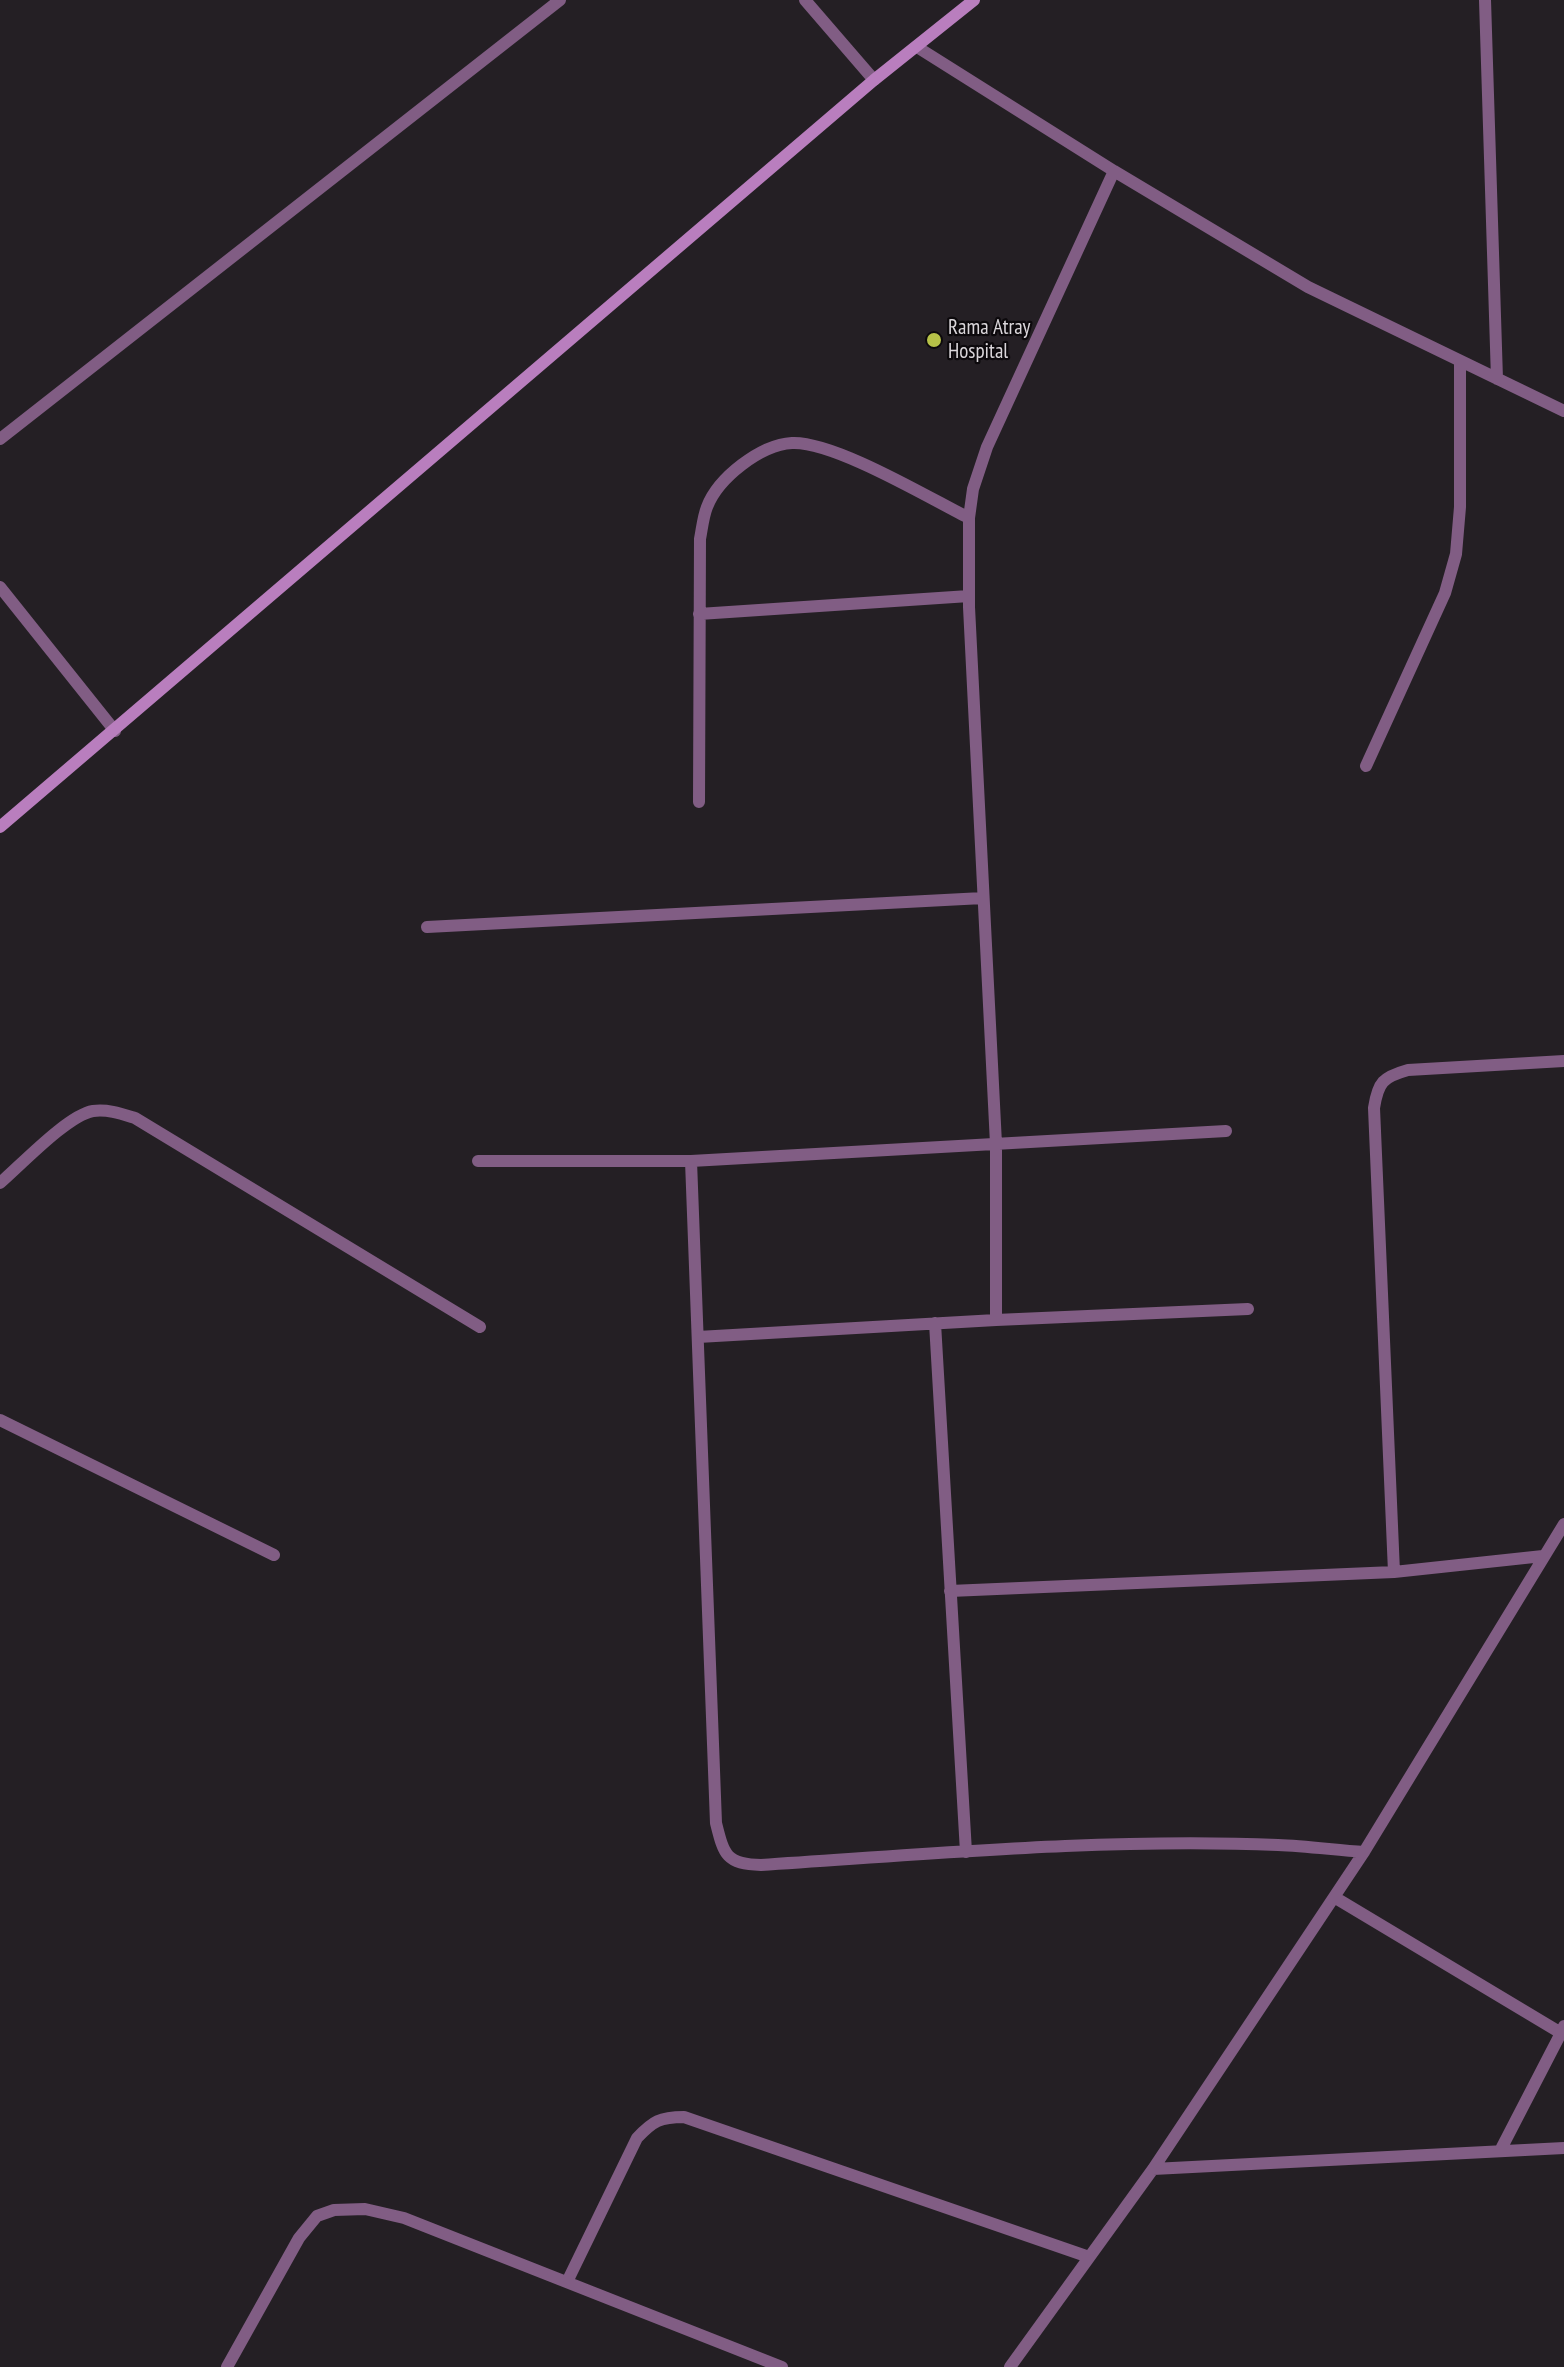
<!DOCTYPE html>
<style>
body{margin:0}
canvas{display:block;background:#241f24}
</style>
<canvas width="1564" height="2367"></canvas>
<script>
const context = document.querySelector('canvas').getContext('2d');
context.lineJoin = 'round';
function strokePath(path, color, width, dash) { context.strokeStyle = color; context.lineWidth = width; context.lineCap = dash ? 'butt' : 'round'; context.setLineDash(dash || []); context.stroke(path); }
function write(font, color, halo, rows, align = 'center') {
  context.font = font + ' "PT Sans Narrow",sans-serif'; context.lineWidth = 4.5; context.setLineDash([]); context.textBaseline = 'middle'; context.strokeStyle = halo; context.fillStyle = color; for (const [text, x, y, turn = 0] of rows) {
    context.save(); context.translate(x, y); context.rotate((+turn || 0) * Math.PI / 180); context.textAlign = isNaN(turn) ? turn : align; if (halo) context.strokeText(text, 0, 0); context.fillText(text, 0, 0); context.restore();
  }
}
strokePath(new Path2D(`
 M805,0L874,80
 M1485,0L1497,379
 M917,47L1114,171L1308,287L1564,411
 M0,439L560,0
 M0,587L115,731
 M699,614L969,596
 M1366,766L1445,593L1456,554L1460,507V361
 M699,802L700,539C702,529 703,517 707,507C718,478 760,445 792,443C834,441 929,498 969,518
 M427,927L983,898
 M478,1161H691L1226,1131
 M691,1161L716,1823C724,1855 726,1864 761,1865C933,1854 1106,1838 1278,1845C1306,1846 1335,1850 1364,1852
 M0,1183C21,1165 68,1115 93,1111C108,1109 122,1114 135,1118L480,1327
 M996,1320V1144L969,607V518L973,489L987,447L1114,171
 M935,1323L966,1852
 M698,1337L996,1320L1248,1309
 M0,1420L274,1555
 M1394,1572L1374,1108C1378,1082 1383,1077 1408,1070L1564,1061
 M950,1591L1394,1572L1543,1556
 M1334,1897L1561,2033L1564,2026
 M1500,2151L1561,2033
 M1153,2169L1564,2148
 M567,2282L637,2138C653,2121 660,2117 684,2117L1089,2257
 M227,2367L299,2238L317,2216L334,2210L365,2209L404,2218L782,2367
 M1010,2367L1153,2169L1364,1852L1564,1524`), '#815d84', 12);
strokePath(new Path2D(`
 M0,827L874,80L974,0`), '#b97ebe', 12);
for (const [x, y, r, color] of [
 [934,340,8,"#b6c148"]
]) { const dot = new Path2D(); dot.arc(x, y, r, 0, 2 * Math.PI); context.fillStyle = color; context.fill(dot); strokePath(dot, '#0c090c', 2); }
write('21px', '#dad6da', '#0c090c', [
 ["Rama Atray",948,328],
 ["Hospital",948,352]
], 'left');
</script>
